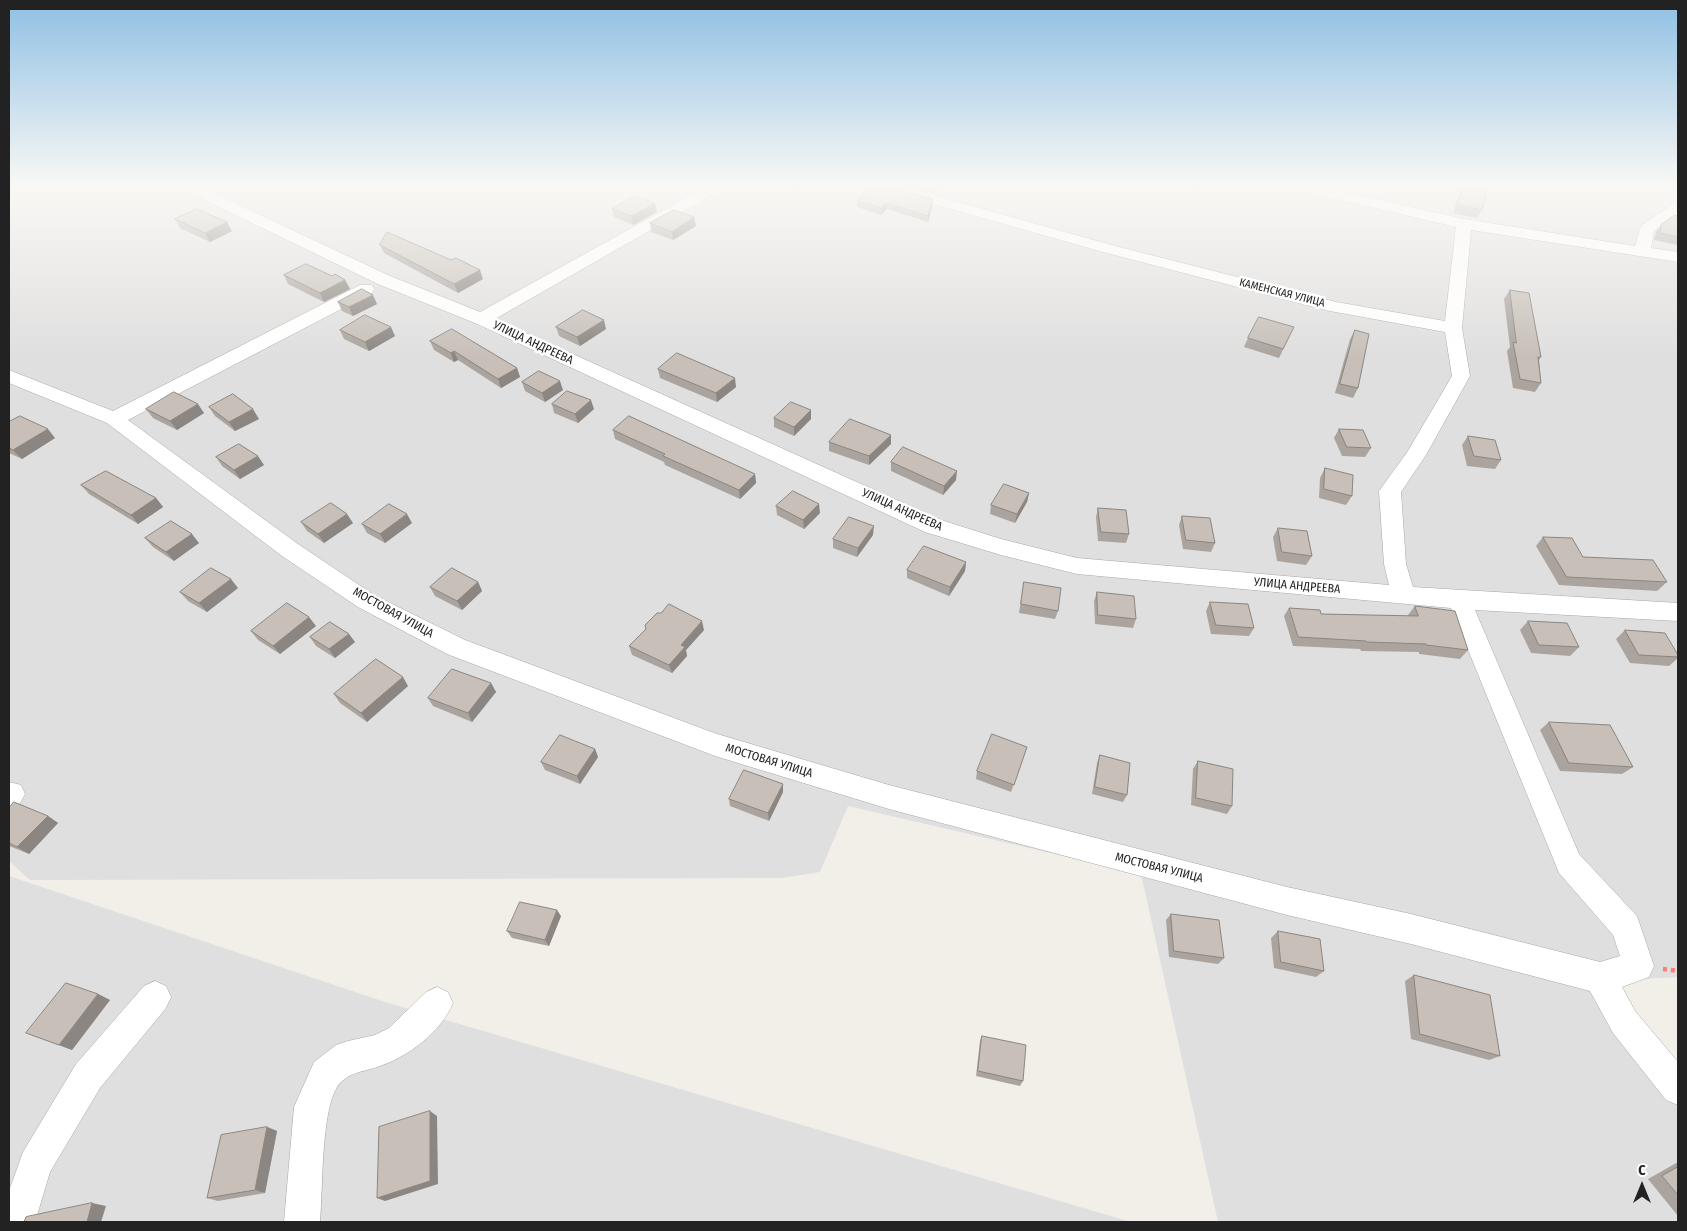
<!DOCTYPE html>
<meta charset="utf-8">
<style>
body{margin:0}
#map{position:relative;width:1687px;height:1231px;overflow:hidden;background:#f2efe9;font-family:"Fira Sans Condensed",sans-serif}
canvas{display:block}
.frame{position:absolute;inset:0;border:10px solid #222;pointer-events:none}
.north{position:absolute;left:1617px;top:1161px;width:50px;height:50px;-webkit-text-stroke:4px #fff;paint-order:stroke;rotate:0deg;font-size:14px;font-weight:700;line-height:20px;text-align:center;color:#222}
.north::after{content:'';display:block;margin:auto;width:18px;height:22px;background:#222;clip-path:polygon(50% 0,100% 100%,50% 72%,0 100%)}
</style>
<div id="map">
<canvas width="1687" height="1231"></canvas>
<div class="frame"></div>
<div class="north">С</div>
</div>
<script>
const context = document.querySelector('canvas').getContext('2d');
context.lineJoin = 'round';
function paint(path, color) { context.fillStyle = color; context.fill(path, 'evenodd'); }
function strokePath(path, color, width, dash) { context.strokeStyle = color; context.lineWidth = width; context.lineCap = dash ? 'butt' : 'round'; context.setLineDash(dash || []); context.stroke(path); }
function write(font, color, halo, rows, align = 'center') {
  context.font = font + ' "Fira Sans Condensed",sans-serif'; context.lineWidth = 5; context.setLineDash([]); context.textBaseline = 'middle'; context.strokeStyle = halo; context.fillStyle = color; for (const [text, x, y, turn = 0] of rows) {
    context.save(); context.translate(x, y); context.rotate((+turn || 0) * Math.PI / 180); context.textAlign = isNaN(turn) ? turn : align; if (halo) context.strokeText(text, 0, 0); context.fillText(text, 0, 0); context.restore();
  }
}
paint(new Path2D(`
 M9,185H1678V977L1609,981L1645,1045L1678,1085V1222H1218L1141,874L848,806L820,872L782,878L30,880L9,861Z
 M9,876L385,1002L1131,1222H9Z`), '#e0dfdf');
const minor = new Path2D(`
 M178,185H196L390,276L480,312L709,185H726L724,188L495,319L941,520L1001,539L1077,558L1389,585L1384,564L1379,491L1408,451L1452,376L1445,332L1330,311L1103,252L877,188L875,185H897L1115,246L1336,302L1445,321L1456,227L1291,188L1289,185H1314L1464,219L1635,246L1641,226L1673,204L1678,202V214L1654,231L1651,248L1678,252V262L1471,230L1462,328L1470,376L1426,455L1401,492L1406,564L1413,587L1678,603V621L1475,610L1579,854L1637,916L1654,966L1649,977L1622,987L1635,1011L1678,1062V1105L1666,1100L1613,1033L1590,991L1411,944L1287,915L889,809L715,756L447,654L358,607L282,556L107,423L9,383V370L113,411L360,285H372L374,289L372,293L128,420L298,544L374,595L465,640L717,734L889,785L1287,887L1411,914L1600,962L1620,956L1613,935L1559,873L1451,608L1077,574L1001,555L925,532L475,323L378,284L180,188Z
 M9,782L21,785L25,794L19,805L9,808Z
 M155,981L166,986L171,997L166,1008L100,1088L50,1172L35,1222H9V1191L23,1152L76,1064L144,986Z
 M437,987L448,992L453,1003C441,1032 407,1058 377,1067C362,1072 346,1073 337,1087C321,1113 323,1189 320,1222H284L294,1107L314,1062L336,1045L348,1041L375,1035L389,1028L426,992Z`);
strokePath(minor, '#a9a9a9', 1);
strokePath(new Path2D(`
 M1663,969L1678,971`), '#fa8072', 4.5, [4, 4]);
paint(minor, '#fff');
paint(new Path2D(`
 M786,185H804L798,189Z
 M903,185H938L936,194Z
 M1184,185H1204L1201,189Z
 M1462,185H1489L1482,210L1477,218L1453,213Z
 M933,199L932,206L928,222L887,209L881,215L857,207V201Z
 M612,209L657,212L633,225L614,217Z
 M1678,216V245L1654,240L1656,232L1661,225Z
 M175,219L232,231L210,242L180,228Z
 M650,223L696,226L673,240L651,232Z
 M380,245L483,279L458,293L384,253Z
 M284,275L332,276L345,280L350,289L324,302L288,284Z
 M1510,290L1541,357L1539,360L1541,383L1535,392L1513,388L1507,351L1510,347L1504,299Z
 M338,302L377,304L353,316L342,311Z
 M556,327L606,329L580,346L559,336Z
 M1294,327L1279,358L1244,347L1248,338Z
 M340,330L395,336L369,351L344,339Z
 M1355,330L1358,388L1353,398L1335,393L1350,339Z
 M430,341L517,368L520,377L501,388L458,360L454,362L434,350Z
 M658,369L736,387L717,402L660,378Z
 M522,382L563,390L545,402L525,391Z
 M552,404L594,409L578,423L554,413Z
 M209,407L259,419L235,431L215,416Z
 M146,409L204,413L177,430L153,418Z
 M774,418L811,419L794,436L774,427Z
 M9,422L55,438L22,459L9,453Z
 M1339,429L1371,448L1365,457L1342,456L1334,438Z
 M613,430L755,474L756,483L740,499L665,465L664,462L615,439Z
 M1468,436L1501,460L1495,469L1467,466L1462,445Z
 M829,442L891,444L869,465L829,451Z
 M216,457L264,465L240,479L222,466Z
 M891,462L956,480L943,495L891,471Z
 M1325,468L1352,496L1346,505L1319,498L1320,478Z
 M81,485L156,498L163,507L138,524L89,494Z
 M1029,493L1027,502L1015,523L990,514L991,505Z
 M776,506L820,513L804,529L777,515Z
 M1098,508L1129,534L1126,543L1098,541L1096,517Z
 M1182,516L1215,543L1211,552L1183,549L1179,525Z
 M301,522L353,523L324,543L307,531Z
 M412,523L385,543L367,533L362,524Z
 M1278,528L1312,556L1306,565L1277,561L1273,537Z
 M873,535L857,557L833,548V539Z
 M1543,537L1583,557L1667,582L1657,591L1559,585L1536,546Z
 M145,538L199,543L174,561L153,547Z
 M966,562L965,571L949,596L907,578V570Z
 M478,582L482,591L462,610L435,596L430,587Z
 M1024,582L1058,611L1055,619L1019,613Z
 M238,588L207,612L188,601L180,592Z
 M1097,592L1136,619L1133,628L1095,624L1094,601Z
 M1210,602L1254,628L1249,636L1211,634L1206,611Z
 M1415,606L1468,650L1460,659L1419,654V652L1361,651L1360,649L1293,646L1284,616L1289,608L1321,614L1408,616V615Z
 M661,613L704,630L686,650L687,656L672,673L632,655L629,646L646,629L645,625Z
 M1528,621L1579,647L1570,656L1531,653L1520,630Z
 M316,626L280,654L258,640L251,631Z
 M1625,630L1678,655V658L1669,666L1630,663L1616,639Z
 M310,637L355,642L335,658L316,646Z
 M491,683L496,692L472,722L433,706L428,698Z
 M408,686L367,722L340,703L334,694Z
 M1549,722L1633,767L1622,774L1560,771L1540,730Z
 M1027,747L1011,792L976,779L977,771Z
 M595,749L598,757L580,784L545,770L541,762Z
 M1100,755L1127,795L1123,802L1092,794L1097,763Z
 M1198,761L1232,806L1227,814L1191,805L1193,769Z
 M783,784V792L769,821L730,806L729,799Z
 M9,808L48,816L58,823L29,854L9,846Z
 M1171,914L1224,958L1218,964L1169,957L1166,920Z
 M561,916L549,946L512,938L507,931Z
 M1278,931L1324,971L1316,977L1274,968L1271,938Z
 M1414,975L1500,1056L1489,1060L1411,1039L1405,981Z
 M98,994L110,1000L72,1050L26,1033Z
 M982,1036L1023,1081L1020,1086L976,1076L980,1041Z
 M267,1127L277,1131L265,1193L218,1201L207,1198Z
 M1678,1162V1216L1648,1179Z`), '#aba49e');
paint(new Path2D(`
 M798,185H804L798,189Z
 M936,185H938L936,194Z
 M933,199L932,206L928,222V216Z
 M655,203L657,212L633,225L632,216Z
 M887,203V209L881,215V208Z
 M694,217L696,226L673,240L672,232Z
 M227,222L232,231L210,242L205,233Z
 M480,270L483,279L458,293L454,284Z
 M345,280L350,289L324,302L320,293Z
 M373,295L377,304L353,316L349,307Z
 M604,320L606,329L580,346L577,337Z
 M391,327L395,336L369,351L365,342Z
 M454,351L458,360L454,362L451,353Z
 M517,368L520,377L501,388L498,379Z
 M735,378L736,387L717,402L716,393Z
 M560,381L563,390L545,402L542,393Z
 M591,400L594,409L578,423L575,414Z
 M198,404L204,413L177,430L170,421Z
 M253,409L259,419L235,431L229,422Z
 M811,410V419L794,436V427Z
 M48,429L55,438L22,459L13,450Z
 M891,435V444L869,465V456Z
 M258,456L264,465L240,479L234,470Z
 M957,471L956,480L943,495L944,486Z
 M755,474L756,483L740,499L739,490Z
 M1029,493L1027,502L1015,523L1017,514Z
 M156,498L163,507L138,524L131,515Z
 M819,504L820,513L804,529L803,520Z
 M347,514L353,523L324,543L318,534Z
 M407,514L412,523L385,543L380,534Z
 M874,526L873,535L857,557L858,548Z
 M192,534L199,543L174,561L166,552Z
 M966,562L965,571L949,596L950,587Z
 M231,579L238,588L207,612L199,603Z
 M478,582L482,591L462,610L457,601Z
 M309,617L316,626L280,654L273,646Z
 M702,621L704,630L686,650L687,656L672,673L669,665L681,645Z
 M349,634L355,642L335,658L329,649Z
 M403,677L408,686L367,722L361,713Z
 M491,683L496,692L472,722L468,713Z
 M595,749L598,757L580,784L577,776Z
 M783,784V792L769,821L768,813Z
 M48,816L58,823L29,854L17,847Z
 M557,910L561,916L549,946L545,940Z
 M98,994L110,1000L72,1050L59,1045Z
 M430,1111L437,1116L438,1184L385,1201L377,1198Z
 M267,1127L277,1131L265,1193L255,1190Z
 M92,1203L106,1206L101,1222H87Z`), '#8b8681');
const building = new Path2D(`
 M872,185H886L933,199L928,216L887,203L881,208L857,201Z
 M1464,185H1489L1482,210L1458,204Z
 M635,196L655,203L632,216L612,209Z
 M197,209L227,222L205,233L175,219Z
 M674,210L694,217L672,232L650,223Z
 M1675,215L1678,216V237L1660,233L1661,225Z
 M387,232L451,260L456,258L480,270L454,284L380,245Z
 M306,264L332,276L335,274L345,280L320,293L284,275Z
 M362,289L373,295L349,307L338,302Z
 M1510,290L1529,293L1541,357H1538L1541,383L1520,379L1513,342L1516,343Z
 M583,310L604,320L577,337L556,327Z
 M365,315L391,327L365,342L340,330Z
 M1259,317L1294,327L1283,349L1248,338Z
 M452,329L517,368L498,379L454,351L451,353L430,341Z
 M1355,330L1369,334L1358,388L1340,384Z
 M677,353L735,378L716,393L658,369Z
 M539,371L560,381L542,393L522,382Z
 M567,391L591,400L575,414L552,404Z
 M174,392L198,404L170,421L146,409Z
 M233,394L253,409L229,422L209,407Z
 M791,402L811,410L794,427L774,418Z
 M20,416L48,429L13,450L9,448V422Z
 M629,416L755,474L739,490L663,456L665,454L613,430Z
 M850,419L891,435L869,456L829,442Z
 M1339,429L1363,430L1371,448L1347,447Z
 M1468,436L1495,440L1501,460L1474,456Z
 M239,444L258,456L234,470L216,457Z
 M903,447L957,471L944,486L891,462Z
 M1325,468L1353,475L1352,496L1324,489Z
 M106,471L156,498L131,515L81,485Z
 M1004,484L1029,493L1017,514L991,505Z
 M793,491L819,504L803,520L776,506Z
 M331,503L347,514L318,534L301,522Z
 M389,504L407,514L380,534L362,524Z
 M1098,508L1126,510L1129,534L1101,532Z
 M1182,516L1210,518L1215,543L1186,540Z
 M849,517L874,526L858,548L833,539Z
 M171,521L192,534L166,552L145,538Z
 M1278,528L1307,531L1312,556L1282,552Z
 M1543,537L1572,538L1583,557L1653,560L1667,582L1567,577Z
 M924,546L966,562L950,587L907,570Z
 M211,568L231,579L199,603L180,592Z
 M452,568L478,582L457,601L430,587Z
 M1024,582L1061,588L1058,611L1021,604Z
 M1097,592L1134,596L1136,619L1098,615Z
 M1210,602L1248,604L1254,628L1216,625Z
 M287,603L309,617L273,646L251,631Z
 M669,604L702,621L681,645L685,647L669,665L629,646L646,629L645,625L657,613H661Z
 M1415,606L1455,611L1468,650L1426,645V644L1367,642L1366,641L1298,637L1289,608L1320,610L1321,614L1418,616Z
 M1528,621L1567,623L1579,647L1539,645Z
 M330,622L349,634L329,649L310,637Z
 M1625,630L1665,633L1678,655V657L1639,655Z
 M376,659L403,677L361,713L334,694Z
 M452,669L491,683L468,713L428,698Z
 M1549,722L1610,725L1633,767L1569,763Z
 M992,734L1027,747L1014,785L977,771Z
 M560,735L595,749L577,776L541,762Z
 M1100,755L1130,763L1127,795L1095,787Z
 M1198,761L1233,769L1232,806L1196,798Z
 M744,770L783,784L768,813L729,799Z
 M14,802L48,816L17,847L9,843V808Z
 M520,902L557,910L545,940L507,931Z
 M1171,914L1219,920L1224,958L1174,951Z
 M1278,931L1320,939L1324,971L1281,962Z
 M1414,975L1490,995L1500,1056L1420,1034Z
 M66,983L98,994L59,1045L26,1033Z
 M982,1036L1026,1045L1023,1081L978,1071Z
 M430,1111V1181L377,1198L379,1127Z
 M267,1127L255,1190L207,1198L221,1135Z
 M1678,1167V1195L1662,1176Z
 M92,1203L87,1222H24L26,1217Z`);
paint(building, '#c7bfb8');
strokePath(building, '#8b8681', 1);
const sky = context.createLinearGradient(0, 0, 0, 357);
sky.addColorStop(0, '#8fc0e4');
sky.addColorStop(0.52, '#f9f8f5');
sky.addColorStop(1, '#f9f8f500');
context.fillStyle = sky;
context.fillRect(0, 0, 1687, 357);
write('11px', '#222', '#fff', [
 ["КАМЕНСКАЯ УЛИЦА",1282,293,14]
]);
write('12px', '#222', '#fff', [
 ["УЛИЦА АНДРЕЕВА",533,343,25],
 ["УЛИЦА АНДРЕЕВА",902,510,24],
 ["УЛИЦА АНДРЕЕВА",1297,586,5],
 ["МОСТОВАЯ УЛИЦА",393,613,29],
 ["МОСТОВАЯ УЛИЦА",769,761,17],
 ["МОСТОВАЯ УЛИЦА",1159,868,14]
]);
</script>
